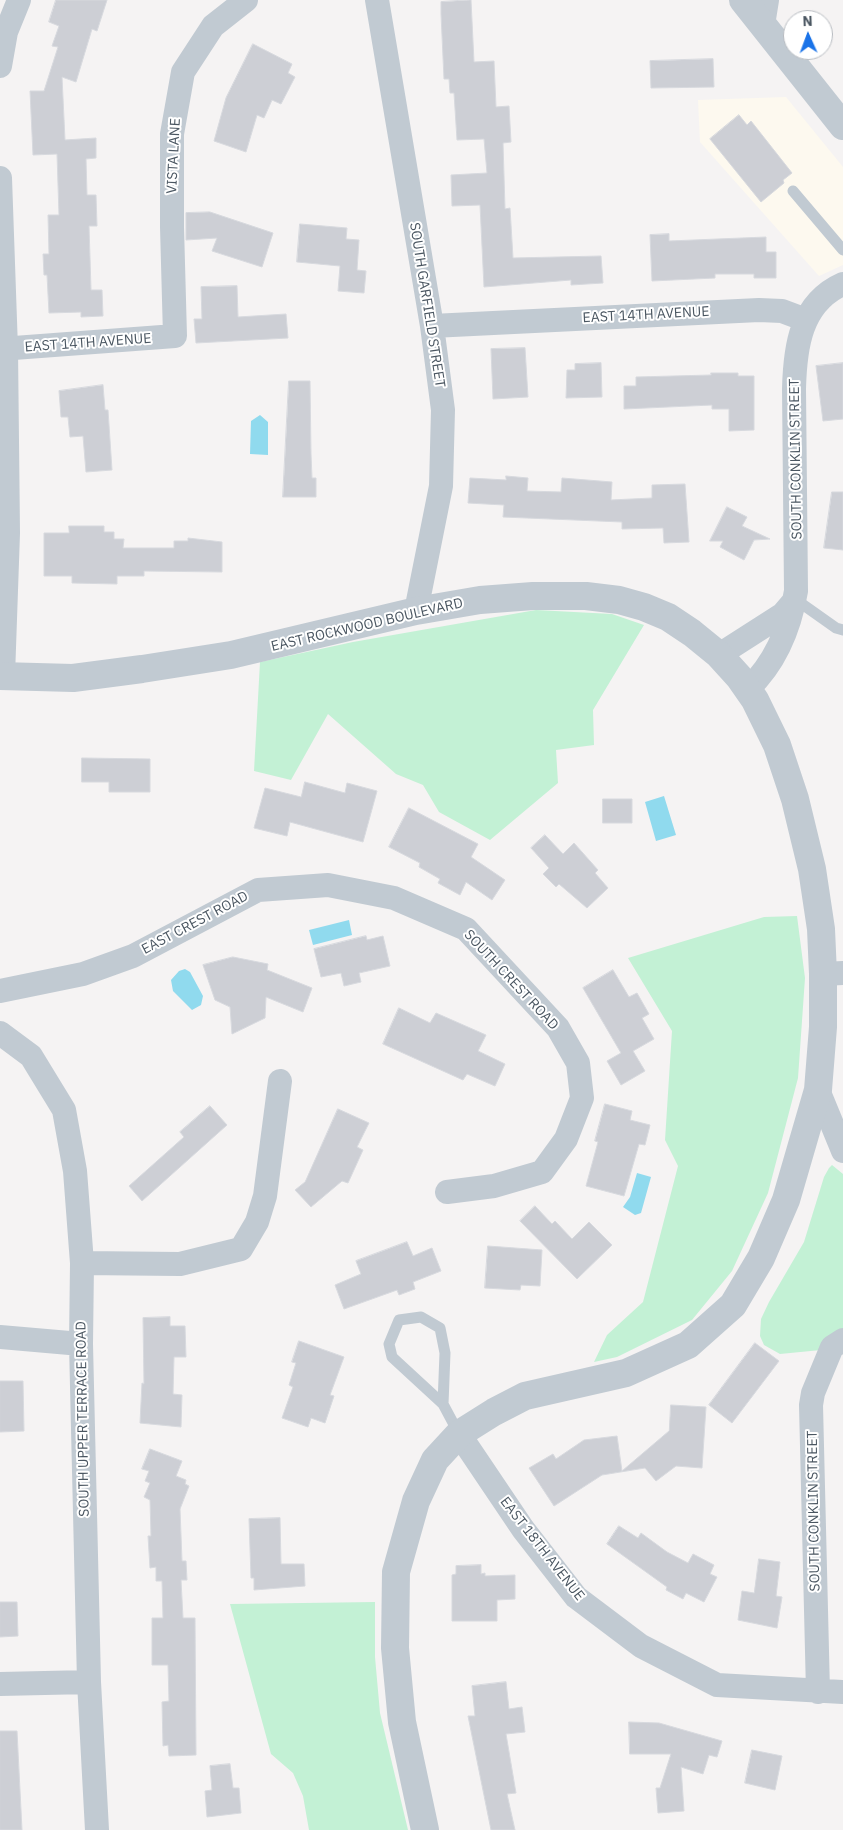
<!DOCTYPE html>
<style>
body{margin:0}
#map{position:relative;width:843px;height:1830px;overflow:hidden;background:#f5f3f3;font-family:"IBM Plex Sans",sans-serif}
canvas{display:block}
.north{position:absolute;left:783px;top:10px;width:50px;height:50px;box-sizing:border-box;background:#fff;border:1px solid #b7bbc0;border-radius:50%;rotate:358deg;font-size:14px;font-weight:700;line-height:20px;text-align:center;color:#4a5661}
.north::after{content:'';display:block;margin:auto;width:18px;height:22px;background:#1a73e8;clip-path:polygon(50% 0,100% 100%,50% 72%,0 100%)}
</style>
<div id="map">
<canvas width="843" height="1830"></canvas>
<div class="north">N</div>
</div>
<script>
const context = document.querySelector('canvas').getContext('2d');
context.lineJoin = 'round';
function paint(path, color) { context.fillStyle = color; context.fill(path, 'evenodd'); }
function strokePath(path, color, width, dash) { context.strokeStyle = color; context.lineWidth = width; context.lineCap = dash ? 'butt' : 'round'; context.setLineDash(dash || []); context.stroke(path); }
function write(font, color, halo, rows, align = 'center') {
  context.font = font + ' "IBM Plex Sans",sans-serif'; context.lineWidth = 4; context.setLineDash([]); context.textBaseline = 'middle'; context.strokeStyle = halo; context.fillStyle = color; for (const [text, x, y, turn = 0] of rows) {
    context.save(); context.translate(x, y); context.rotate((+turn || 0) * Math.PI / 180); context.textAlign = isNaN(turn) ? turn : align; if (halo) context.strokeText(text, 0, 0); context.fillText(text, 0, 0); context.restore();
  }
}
paint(new Path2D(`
 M786,97L843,167V265L819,276L700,142L698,100Z`), '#fdf9ef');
paint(new Path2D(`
 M536,610L612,614L644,625L593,710L594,745L556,750L558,783L490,840L439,812L423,785L396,774L328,714L291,780L254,771L260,662L353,642Z
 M797,916L805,978L798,1078L768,1193L732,1271L692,1320L617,1357L594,1362L607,1335L643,1302L678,1166L665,1140L672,1031L628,958L764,917Z
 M832,1165L843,1174V1334L821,1350L780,1354L764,1345L760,1336L761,1319L769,1302L804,1242L824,1177L829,1168Z
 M375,1602V1657L380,1713L408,1830H309L303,1796L293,1773L271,1754L230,1604Z`), '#c3f1d5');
paint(new Path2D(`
 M260,415L268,422V455L250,454L251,421Z
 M664,796L676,835L656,841L645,802Z
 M349,920L352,935L313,945L309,930Z
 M185,969L190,972L203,996L201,1005L192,1010L173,991L171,980L179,971Z
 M637,1173L651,1177L641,1213L635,1215L623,1207L630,1197Z`), '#90daee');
const building = new Path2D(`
 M56,0H107L97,31L92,29L76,82L62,77L65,140L96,138V158L86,159L87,195H96L97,226H89L91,290H102L103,316L81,317V312L49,313L47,275H44L43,254H49L48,215H59L57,154L33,155L30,91H44L58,47L52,46L59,26L49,22Z
 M471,0L474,62L494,61L496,107L509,106L511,142L503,143L505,209L510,208L513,258L601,256L603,283L571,285V280L484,287L480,205L452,206L451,175L487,173L484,139L457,140L454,93H450L449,79H444L441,14V2Z
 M253,44L292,64L288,73L295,77L281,104L272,100L264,118L257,115L246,152L214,141L226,98Z
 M713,59L714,87L651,88L650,61Z
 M739,115L747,125L751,121L792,173L783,180L784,183L761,202L710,139Z
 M210,212L273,233L262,267L212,251L217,238L186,240V213Z
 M300,224L347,228L346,239L359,240L357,270L366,271L364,293L338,291L340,266L297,262Z
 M669,234V241L766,237V252H776V278H754V274H715V278L652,281L650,235Z
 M237,286L238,317L286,314L288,338L196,343L194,319H202L201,287Z
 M525,348L528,397L493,399L491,349Z
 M601,363L602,397L566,398L567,370H575V364Z
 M843,363V419L823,421L816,366Z
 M711,373H738V376H754V430L729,431V409H712V405L624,409V386H636V377L711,375Z
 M289,381H310L311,454L312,478H316V497H283Z
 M103,385L105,410H108L112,470L86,472L83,436L70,437L68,417H61L59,391Z
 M506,476L528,478L527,491L561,492L562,478L612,482L611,500L652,498V485L685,484L689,542L664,543L663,528L622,529V522L503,517L504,505L468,503L470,478L506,480Z
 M832,492H843V550L824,548Z
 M727,507L747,517L742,526L770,539L754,540L744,560L720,547L723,541H710Z
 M69,526H104V532H114V539H124L123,548H174V541H188V538L222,542V572L144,571V576H117V584L72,583V576H44V533H69Z
 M82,758L150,759V792H109V782H82Z
 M305,782L345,793L347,783L377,791L363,842L290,822L287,836L254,828L265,788L301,797Z
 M603,799H632V823H603Z
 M409,808L478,844L471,857L505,880L492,900L466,882L460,895L438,883L440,879L419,867L420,863L389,847Z
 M545,835L563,854L574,843L598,870L595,873L608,888L587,908L559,884L556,887L543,874L549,868L531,848Z
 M366,936L367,940L383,936L390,966L359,973L361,982L344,986L341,973L321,977L314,949Z
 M233,957L268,964L267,970L312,988L303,1012L266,997L265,1018L232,1034L230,1007L215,1000L203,965Z
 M613,970L629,997L637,993L649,1014L642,1018L654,1039L633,1051L645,1071L621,1085L607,1061L621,1053L583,988Z
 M399,1008L430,1023L436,1013L486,1035L478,1051L505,1064L495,1086L467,1074L463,1080L383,1044Z
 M605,1104L632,1111L630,1120L650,1125L645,1145L639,1144L624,1196L586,1186L598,1142L595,1141Z
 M210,1106L227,1125L142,1201L129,1186L184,1137L180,1132Z
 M338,1109L369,1123L357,1147L363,1150L348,1183L342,1181L311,1207L295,1190L305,1182Z
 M535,1206L552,1224L555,1221L572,1239L589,1222L612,1245L577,1279L520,1221Z
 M407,1242L413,1256L432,1248L441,1271L413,1282L415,1289L399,1295L397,1290L344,1309L335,1285L361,1274L356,1261Z
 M488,1246L542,1250L540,1286L521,1285L520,1290L485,1288Z
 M170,1317V1326H185L186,1357H174L173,1394L182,1395L181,1427L140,1423L142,1383L144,1384L143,1318Z
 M299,1341L344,1357L330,1395L334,1396L325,1423L311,1418L308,1427L282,1418L293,1387L289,1385L296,1363L292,1362Z
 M755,1343L779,1361L732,1423L709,1405Z
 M0,1381H23L24,1431L0,1432Z
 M671,1405L706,1407L702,1468L676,1466L656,1481L645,1468L602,1475L554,1506L529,1468L553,1454L556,1459L584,1440L617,1436L622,1471L669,1431Z
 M150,1449L182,1461L176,1476L186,1480L185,1484L189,1486L180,1509L182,1561H186L187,1580H181L183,1618H195L196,1755L169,1756L168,1745L163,1746L162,1702L169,1701L168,1665H152V1618H163L162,1581H156V1567L150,1568L148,1536H151L150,1500L144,1497L150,1483L145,1481L149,1471L142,1469Z
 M280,1518L281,1564H304L305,1586L254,1590V1578H251L249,1519Z
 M619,1526L638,1538L641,1533L667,1552L688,1563L693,1554L714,1565L710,1574L717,1577L704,1602L686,1593L683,1599L666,1590L667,1587L607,1544Z
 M759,1559L780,1562L776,1596L782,1597L777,1628L738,1620L742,1591L754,1593Z
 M481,1565V1574L485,1573V1576L515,1575V1599L497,1600V1621H452V1575L456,1574V1566Z
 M0,1602H17L18,1636L0,1637Z
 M506,1682L509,1709L522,1707L525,1732L506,1734L516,1793L507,1794L515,1830H491L468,1716H475L472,1686Z
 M629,1722L659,1723L722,1741L717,1757L709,1755L703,1774L681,1767L684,1811L658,1813L656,1788H660L671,1754H630Z
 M0,1731H17L22,1830H0Z
 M752,1750L782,1756L775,1790L745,1783Z
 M230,1764L233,1788H239L241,1813L207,1817L205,1791L212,1790L210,1766Z`);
paint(building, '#cdcfd5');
strokePath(building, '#d7d9de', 1);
strokePath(new Path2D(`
 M793,191L843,250
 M795,599L836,628L843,630
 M443,1404L445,1353L440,1328L421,1317L399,1320L389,1344L392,1357L443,1404L459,1434`), '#c1cad2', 11);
strokePath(new Path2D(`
 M377,0L432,326L443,410L441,486L416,611
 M763,25L767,0
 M0,66L6,32L19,0
 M0,178L6,349L8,533L3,676
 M432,326L759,310L782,311L806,320
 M0,349L175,336L172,227V134L183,72L213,26L246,0
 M719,655L783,614L794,601
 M748,689C775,663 790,627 796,591L794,389C795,348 800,303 843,284
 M823,974L843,973
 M0,991L83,974L133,956L258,890L328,885L394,898L466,929L558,1028L578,1063L582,1098L566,1139L542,1172L494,1186L447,1192
 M0,1033L31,1056L64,1110L75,1171L82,1263L81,1344L89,1682L97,1830
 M818,1090L843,1151
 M82,1263L180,1264L241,1249L257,1222L265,1196L280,1081
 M0,1337L81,1344
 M459,1434L523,1529L576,1597L641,1646L717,1685L843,1692
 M0,1684L89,1682
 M818,1692L811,1405L813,1393L832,1347L843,1340`), '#c1cad2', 24);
strokePath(new Path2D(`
 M743,0L843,126
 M0,676L73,678L142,669L231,655L416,611L480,600L533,596H586L619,600L644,607L668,617L692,633L719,655L739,677L755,700L777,745L795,799L812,869L821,929L823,974V1027L818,1090L786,1200L761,1258L733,1305L688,1345L626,1373L525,1396L494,1412L459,1434L435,1460L416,1501L396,1572L395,1648L402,1722L425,1830`), '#c1cad2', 28);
write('14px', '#4a5661', '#fff', [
 ["VISTA LANE",174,156,-87],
 ["SOUTH GARFIELD STREET",427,305,81],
 ["EAST 14TH AVENUE",646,315,-3],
 ["EAST 14TH AVENUE",88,343,-4],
 ["SOUTH CONKLIN STREET",796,459,-91],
 ["EAST ROCKWOOD BOULEVARD",367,625,-13],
 ["EAST CREST ROAD",195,923,-28],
 ["SOUTH CREST ROAD",511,980,47],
 ["SOUTH UPPER TERRACE ROAD",83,1419,-91],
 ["SOUTH CONKLIN STREET",814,1511,-91],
 ["EAST 18TH AVENUE",542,1549,52]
]);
</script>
